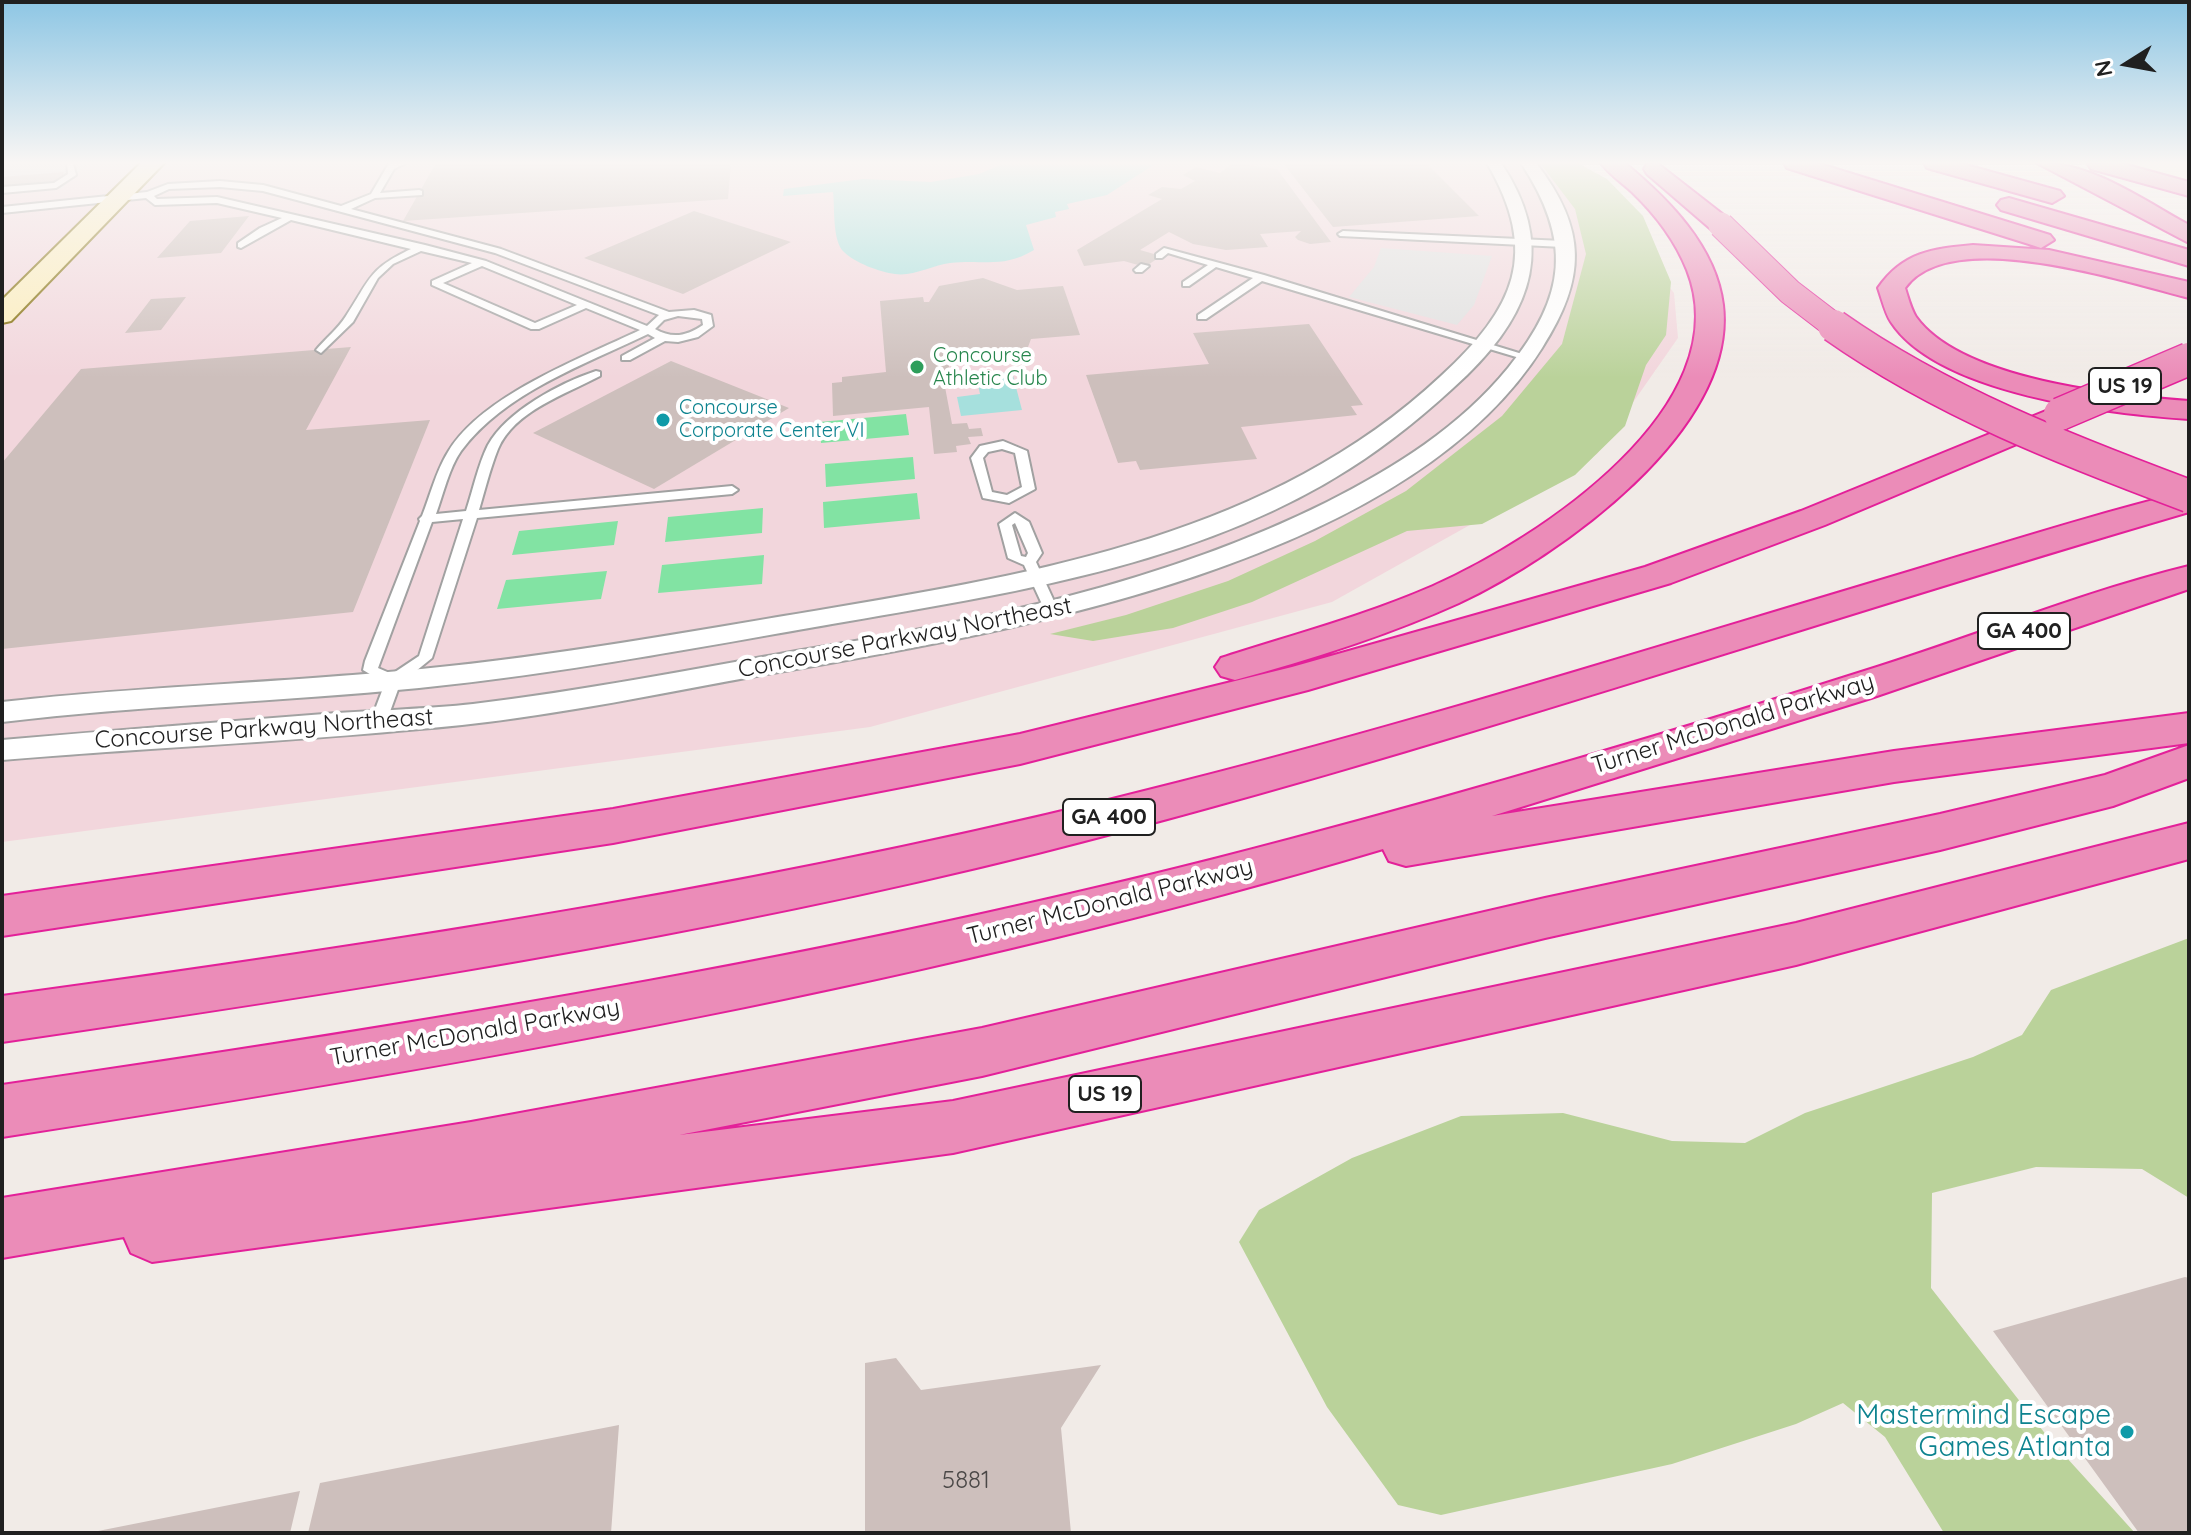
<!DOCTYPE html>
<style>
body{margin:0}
#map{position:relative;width:2191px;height:1535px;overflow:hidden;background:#f1ebe7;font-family:Quicksand,sans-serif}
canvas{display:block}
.frame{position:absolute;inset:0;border:4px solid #202020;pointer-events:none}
.north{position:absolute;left:2087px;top:24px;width:80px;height:80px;-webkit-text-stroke:6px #fff;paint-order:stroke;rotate:259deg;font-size:22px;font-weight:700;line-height:32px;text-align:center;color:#202020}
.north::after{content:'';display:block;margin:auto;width:28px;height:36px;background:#202020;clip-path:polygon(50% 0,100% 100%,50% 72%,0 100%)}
</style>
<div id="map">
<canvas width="2191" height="1535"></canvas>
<div class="frame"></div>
<div class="north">N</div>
</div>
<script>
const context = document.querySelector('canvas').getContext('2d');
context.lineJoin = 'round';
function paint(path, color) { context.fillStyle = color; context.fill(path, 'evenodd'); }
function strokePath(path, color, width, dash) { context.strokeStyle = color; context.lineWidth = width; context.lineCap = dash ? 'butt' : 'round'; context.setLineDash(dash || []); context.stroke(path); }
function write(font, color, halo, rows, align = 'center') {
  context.font = font + ' Quicksand,sans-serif'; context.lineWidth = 8; context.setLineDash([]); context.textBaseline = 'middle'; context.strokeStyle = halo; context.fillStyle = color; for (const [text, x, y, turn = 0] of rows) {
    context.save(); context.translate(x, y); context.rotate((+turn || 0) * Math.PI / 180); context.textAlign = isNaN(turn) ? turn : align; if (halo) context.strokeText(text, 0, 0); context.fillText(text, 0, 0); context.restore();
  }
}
paint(new Path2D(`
 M2,163H1572L1674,293L1678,338L1597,454L1332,602L870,727L2,842Z`), '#f2d6dc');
paint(new Path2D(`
 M2076,163H2189V186Z`), '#fff7e2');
paint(new Path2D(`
 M1540,163H1578L1607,179L1643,216L1671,282L1666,335L1646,365L1625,426L1575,475L1482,524L1407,531L1252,602L1173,628L1093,641L1050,634L1126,615L1228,581L1315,541L1406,491L1502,416L1562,344L1586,254L1575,209Z
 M2189,938V1198L2142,1169L2036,1167L1932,1193L1931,1288L2047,1436L2135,1533H1944L1885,1437L1843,1403L1796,1424L1672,1464L1441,1515L1398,1505L1327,1407L1239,1242L1259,1210L1352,1158L1461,1116L1563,1113L1672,1141L1745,1143L1805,1113L1973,1057L2022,1035L2051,990Z`), '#bad29a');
paint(new Path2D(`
 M906,414L909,435L821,443L820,422Z
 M913,457L915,479L826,487L825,464Z
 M917,493L920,519L824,528L823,502Z
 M763,508L762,533L665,542L668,517Z
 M618,521L614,545L512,555L519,531Z
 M764,555L762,584L658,593L662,565Z
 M607,571L601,599L497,609L506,580Z`), '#82e3a3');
paint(new Path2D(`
 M2,163H89L61,189L2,192Z
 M1381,248L1492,256L1474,305L1457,325L1349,297L1374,267Z`), '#e0e0e0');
paint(new Path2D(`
 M1005,163L1155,164L1107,195L1067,204L1069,209L1055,212L1056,217L1026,225L1034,250C1002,269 984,259 950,263C933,265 912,277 895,274C880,272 855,263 844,252C832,241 835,208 833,192L783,196L784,189L863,179L931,182L979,174Z
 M1012,372L1022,410L961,416L957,397L980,394L976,375Z`), '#a6e0dd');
paint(new Path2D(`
 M436,163H731L728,199L403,221Z
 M1233,163L1277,169L1331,242L1310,244L1298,240L1295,237L1301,231L1260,234L1268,247L1226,250L1193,244L1169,232L1140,250L1161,256L1145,267L1124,261L1084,266L1077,250L1162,199L1148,195L1162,187L1181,189L1195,181L1183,175L1196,167L1220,173Z
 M1283,163H1426L1479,216L1333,227Z
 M64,172L63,179L53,182L2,187V177Z
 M694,211L791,242L683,294L584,258Z
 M249,216L221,253L157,258L190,221Z
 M983,278L1017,290L1063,286L1080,335L1031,339L1028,347L1008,358L948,360L952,386L945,387L952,424L967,423L969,429L981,428L983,436L968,437L971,444L956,446L957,452L934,454L929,407L833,416L832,383L842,382V377L886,372L880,301L923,297L924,302H929L939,286Z
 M186,297L161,330L125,333L151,299Z
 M1309,324L1363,405L1351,406L1357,415L1241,427L1257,459L1140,470L1136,461L1118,463L1086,375L1209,364L1193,333Z
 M351,347L306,430L430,420L353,612L2,649V463L81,369Z
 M671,361L789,408L654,489L533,433Z
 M2185,1277L2189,1278V1533H2139L1993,1331Z
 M896,1358L921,1390L1101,1365L1061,1428L1071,1533H865V1363Z
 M619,1425L611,1533H308L320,1483Z
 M300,1491L290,1533H94L93,1532Z`), '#cdbfbc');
const service = new Path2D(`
 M67,163H73L76,175L56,188L2,193V187L54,183L68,174Z
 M395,163H406L394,169L380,193L419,190L422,191V195L375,198L351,209L501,249L669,312L694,310L711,315L713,326L698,337L678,342L665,341L630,360H622V356L655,338L648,334C584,365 505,392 461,451C449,468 443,495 436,514L466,511C473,490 478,465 488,445C507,411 560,383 596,371L600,372V376C566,394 514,411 498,449C490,469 485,490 479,510L732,486L738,490L732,494L477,518L432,658L400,684L387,720L379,725L371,720L385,683L363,670L365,661L420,521L419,519L422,516C430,496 436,471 448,452C482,395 582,358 640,330L586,308L539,329H531L432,285V281L472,263L421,251L393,264L378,278L353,322L321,353L316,350C325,339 338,329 346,316C370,280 368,269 411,249L291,220L241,248L238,247V243L260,228L282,218L217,203L155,205L146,198L2,213V207L147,192L168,184L220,181L263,185L341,206L371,194L388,165ZM220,187L263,191L495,253L659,315L647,326L486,261L425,245L217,197L157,199L154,196L169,189ZM482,266L577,305L535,323L443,283ZM678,316L702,319L703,325C687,336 672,339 655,329L664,320ZM463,519L419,656L392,674L378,668L432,522Z
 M1343,231L1563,241L1568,244L1563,247L1340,236L1338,234Z
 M1164,248L1264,275L1532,357L1523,359L1262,281L1206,319H1198V315L1253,278L1216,267L1189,286H1183V282L1208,265L1168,253L1162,258H1156V254Z
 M1141,264L1149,266L1142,272H1136L1134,270Z
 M1003,441L1027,451L1035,489L1009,503L983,498L971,458L980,446ZM1002,449L1015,453L1022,487L1007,495L992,492L983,458L988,452Z
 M1015,513L1029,522L1042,553L1036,562L1059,612L1057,615H1047L1024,565L1008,558L999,524ZM1015,523L1028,553L1026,557L1021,556L1012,525Z`);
const minor = new Path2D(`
 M1487,163H1501C1555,243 1534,310 1467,375C1430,410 1392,442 1349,469C1197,566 1006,594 832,624C695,648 558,674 419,688C280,702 141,705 2,722V702C141,686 282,683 421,669C555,656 687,632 820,610C1040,573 1272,534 1441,376C1515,308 1540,254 1487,163Z
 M1521,163H1536C1588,230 1586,279 1542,348C1404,567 999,634 762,675C663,693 563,714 462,725C309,741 155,747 2,760V740C114,730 225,722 337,713C382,710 428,709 473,704C581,691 689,670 796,651C979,621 1160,585 1327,502C1394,468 1460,427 1508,368C1567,296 1572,240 1521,163Z`);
const secondary = new Path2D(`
 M141,163H164L11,321L2,323V300Z`);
const motorway = new Path2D(`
 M1601,163H1625C1668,199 1716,246 1723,305C1738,430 1558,557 1459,603C1388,635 1310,660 1235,680L1221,676L1215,667L1221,658C1292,635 1364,616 1433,586C1537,540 1741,407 1687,270C1675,240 1655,214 1632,192C1621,182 1609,174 1601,163Z
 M1657,163L1730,220L1733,225L1730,230H1712L1647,174L1644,169L1647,164Z
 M1784,163H1817L2050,235L2054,240L2041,248L2032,245L1787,168Z
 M1924,163H1959L2060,191L2064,196L2052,203L1927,168Z
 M2037,163C2090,161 2143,200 2189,225V243Z
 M2120,163L2189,182V196L2091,169L2088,164Z
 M2009,198L2189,250V266L2001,210L1997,205L2001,200Z
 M1973,245L2049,250L2189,282V298C2125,282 1951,224 1905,288C1908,297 1911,309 1916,317C1961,380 2117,396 2189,401V419C2110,414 1938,394 1891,322C1885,313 1882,299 1878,288C1903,252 1932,249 1973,245Z
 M2058,406L2069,408L2074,415L2069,422L1825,525L1671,583L1308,690L1020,764L613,843L2,936V896L613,809L1020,734L1292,667L1645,567L1801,511Z
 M2189,491V512C1805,624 1426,755 1038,853C697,938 349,991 2,1042V996C398,942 792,882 1180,782C1413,723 1643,651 1874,582C1979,551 2083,517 2189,491Z
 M2189,566V589L1871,698L1492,816L1894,751L2189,713V743L1894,782L1406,866L1389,861L1383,849C931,984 467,1065 2,1137V1085C435,1022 867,952 1291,839C1487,787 1683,729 1877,667C1981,634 2083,592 2189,566Z
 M2189,745V778L2113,806L1940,850L1545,938L982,1076L679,1135L953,1101L1796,923L2189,823V859L1796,965L953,1153L152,1262L131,1253L124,1237L2,1258V1198L471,1122L982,1028L1545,898L1940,814L2105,775Z`);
strokePath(service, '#a1a1a1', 4);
strokePath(minor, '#a1a1a1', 4);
strokePath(secondary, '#7e6900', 4);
strokePath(motorway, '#e32099', 4);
paint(service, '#fff');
paint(minor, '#fff');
paint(secondary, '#fcedba');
paint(motorway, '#eb8cb8');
const motorwayBridgeFar1 = new Path2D(`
 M1721,225L1790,292L1837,328`);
const motorwayBridge = new Path2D(`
 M1834,326C1942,402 2066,450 2189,496
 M2060,414L2189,359`);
strokePath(motorwayBridgeFar1, '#e32099', 27, []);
strokePath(motorwayBridge, '#e32099', 35, []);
strokePath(motorwayBridgeFar1, '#eb8cb8', 25);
strokePath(motorwayBridge, '#eb8cb8', 32);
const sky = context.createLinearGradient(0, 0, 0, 378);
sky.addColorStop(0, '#8dc6e4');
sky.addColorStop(0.43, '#f9f6f4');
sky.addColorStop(1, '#f9f6f400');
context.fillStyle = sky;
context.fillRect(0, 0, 2191, 378);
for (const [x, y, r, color] of [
 [917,367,8,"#2e9e5b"],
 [663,420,8,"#0f9aa8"],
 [2127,1432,8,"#0f9aa8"]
]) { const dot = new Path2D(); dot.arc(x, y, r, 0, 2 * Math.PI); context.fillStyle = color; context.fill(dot); strokePath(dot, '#fff', 3); }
write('20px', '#27864d', '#fff', [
 ["Concourse",933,356],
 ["Athletic Club",933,379]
], 'left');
write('20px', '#0d838f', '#fff', [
 ["Concourse",679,408],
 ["Corporate Center VI",679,431]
], 'left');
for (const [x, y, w] of [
 [2125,386,72],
 [2024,631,92],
 [1109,817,92],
 [1105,1094,72]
]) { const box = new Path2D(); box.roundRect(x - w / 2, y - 18, w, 36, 6); context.fillStyle = '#fff'; context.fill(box); strokePath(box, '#202020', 2); }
write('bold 22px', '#202020', null, [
 ["US 19",2125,386],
 ["GA 400",2024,631],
 ["GA 400",1109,817],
 ["US 19",1105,1094]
]);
write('24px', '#202020', '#fff', [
 ["Concourse Parkway Northeast",905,638,-11],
 ["Turner McDonald Parkway",1733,724,-17],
 ["Concourse Parkway Northeast",264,729,-4],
 ["Turner McDonald Parkway",1110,902,-14],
 ["Turner McDonald Parkway",475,1033,-10]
]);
write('24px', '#4b4847', null, [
 ["5881",966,1481]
]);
write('28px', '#0d838f', '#fff', [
 ["Mastermind Escape",2111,1416],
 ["Games Atlanta",2111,1448]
], 'right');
</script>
